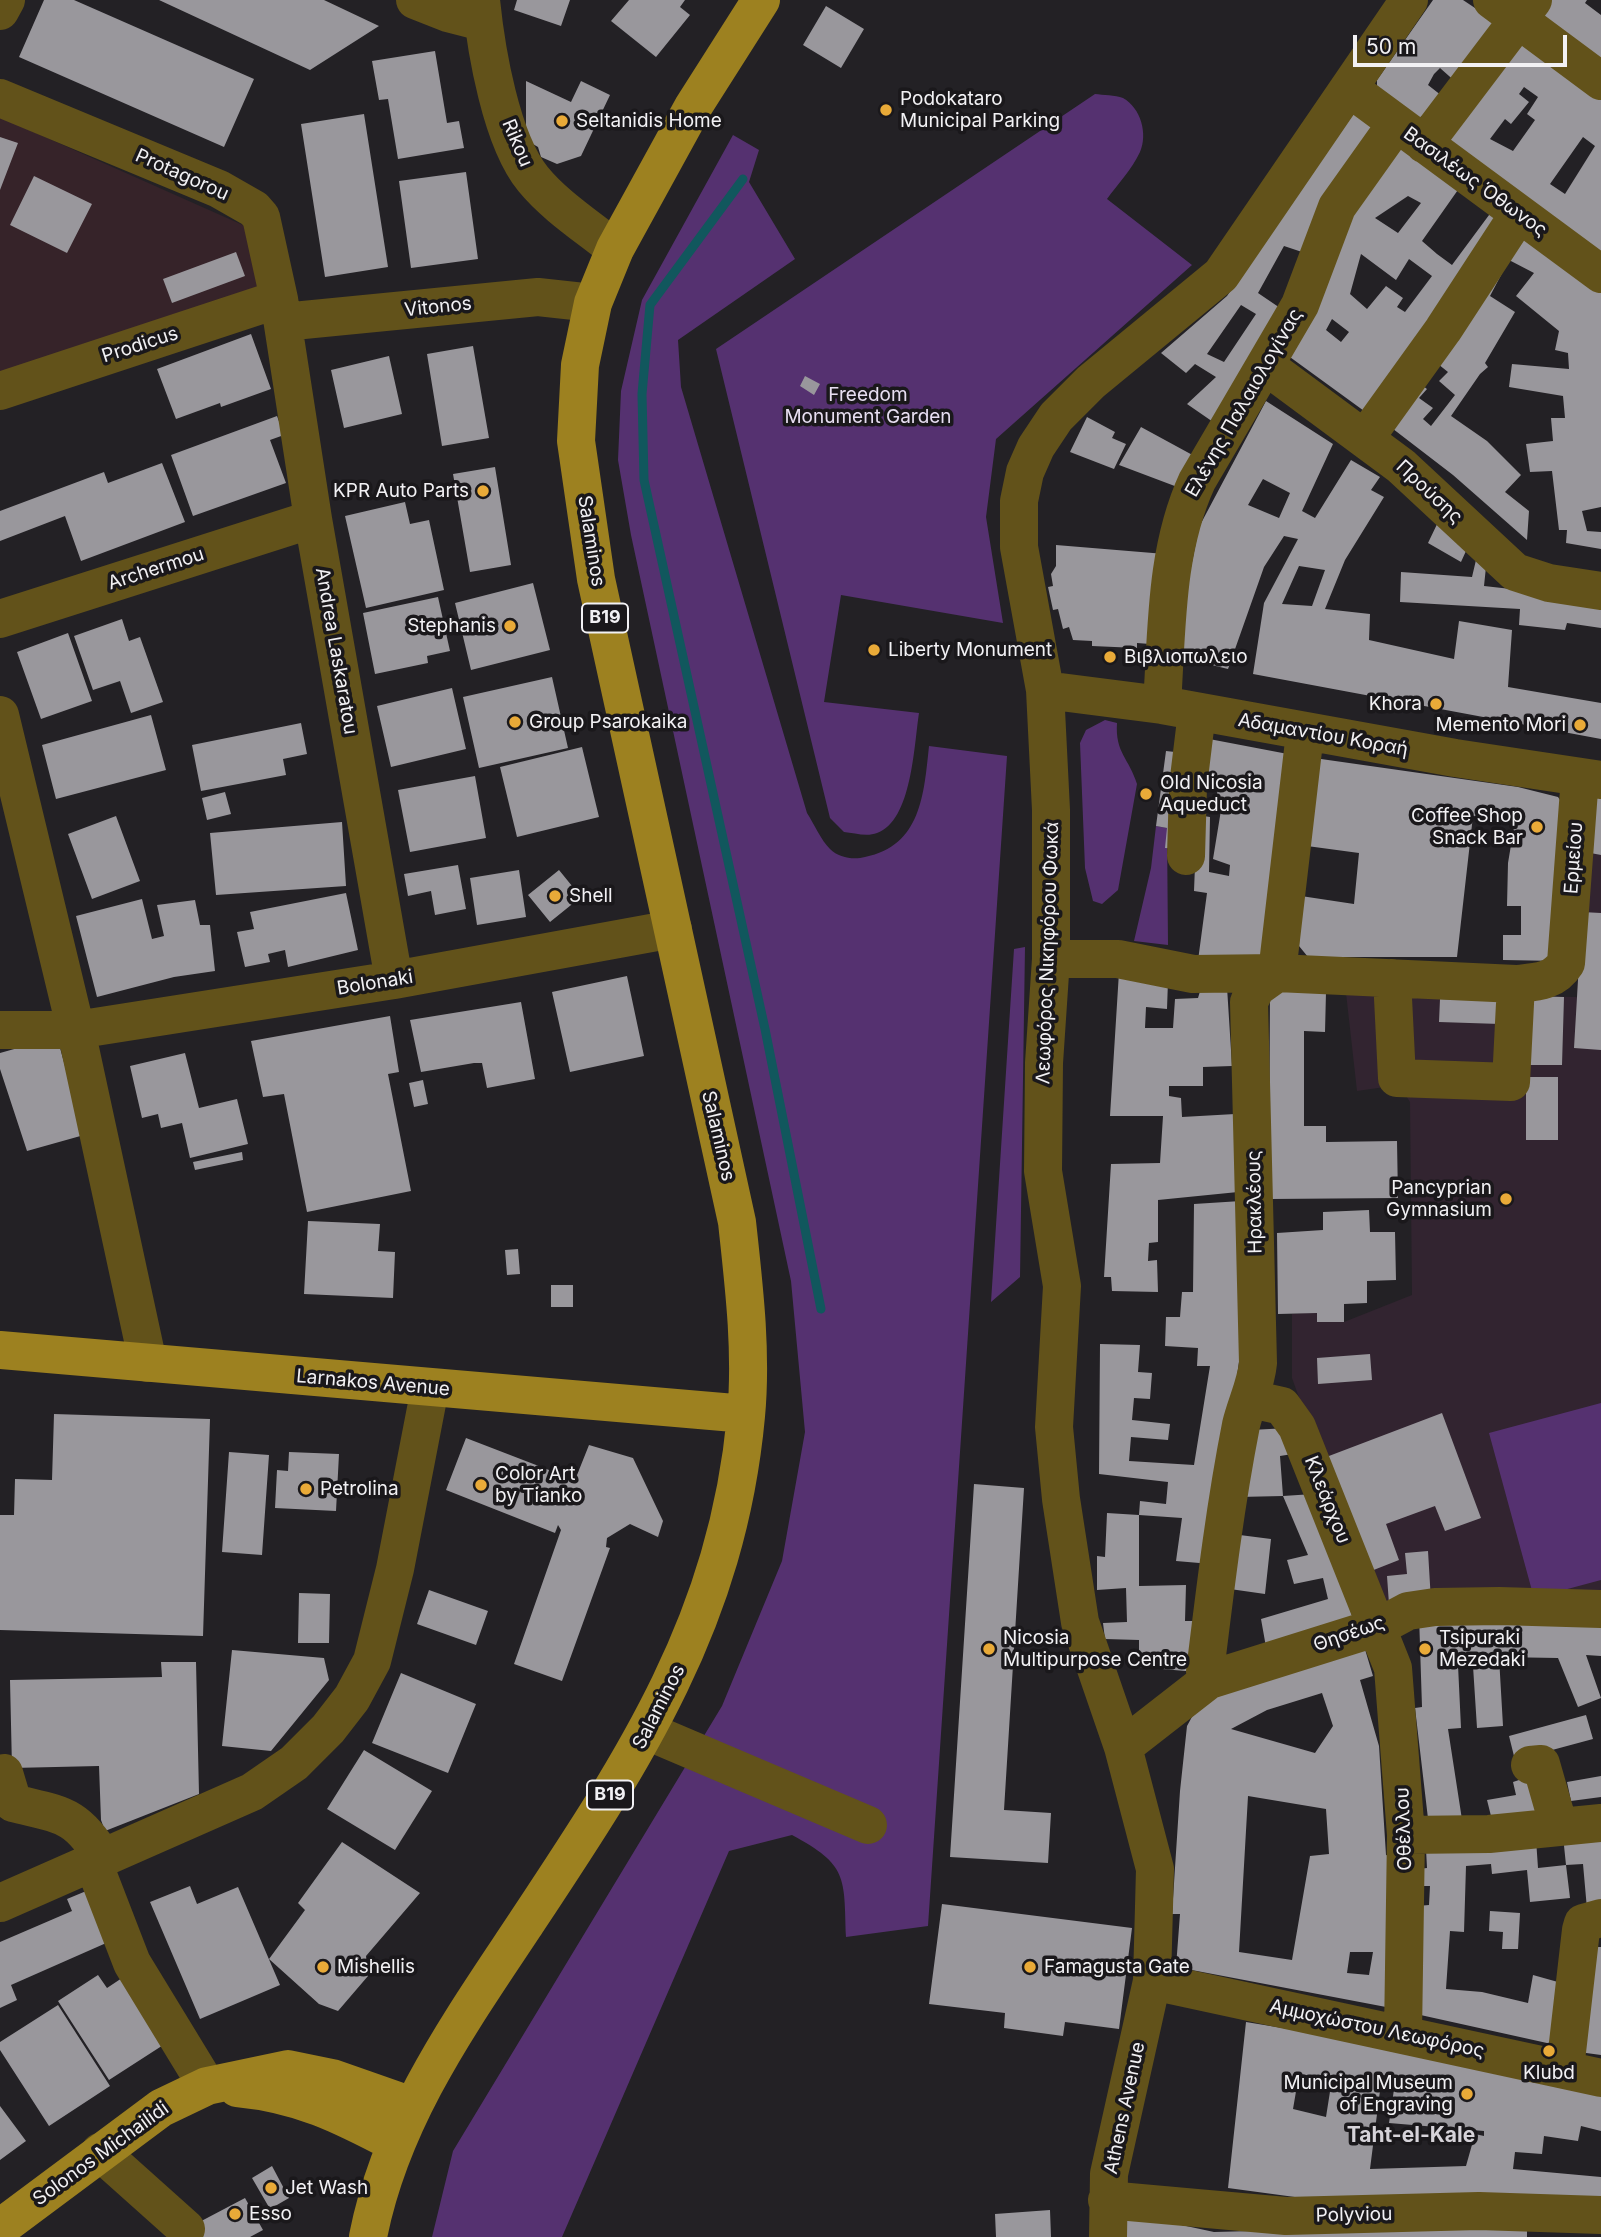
<!DOCTYPE html>
<meta charset="utf-8">
<style>
body{margin:0}
#map{position:relative;width:1601px;height:2237px;overflow:hidden;background:#232125;font-family:Inter,sans-serif}
canvas{display:block}
.scale{position:absolute;left:1353px;top:35px;width:214px;height:32px;box-sizing:border-box;border:4px solid #f2f1f4;border-top:0;padding-left:9px;font-size:21px;line-height:24px;white-space:nowrap;color:#f2f1f4;-webkit-text-stroke:5px #1a181b;paint-order:stroke}
</style>
<div id="map">
<canvas width="1601" height="2237"></canvas>
<div class="scale">50 m</div>
</div>
<script>
const context = document.querySelector('canvas').getContext('2d');
context.lineJoin = 'round';
function paint(path, color) { context.fillStyle = color; context.fill(path, 'evenodd'); }
function strokePath(path, color, width, dash) { context.strokeStyle = color; context.lineWidth = width; context.lineCap = dash ? 'butt' : 'round'; context.setLineDash(dash || []); context.stroke(path); }
function write(font, color, halo, rows, align = 'center') {
  context.font = font + ' Inter,sans-serif'; context.lineWidth = 7; context.setLineDash([]); context.textBaseline = 'middle'; context.strokeStyle = halo; context.fillStyle = color; for (const [text, x, y, turn = 0] of rows) {
    context.save(); context.translate(x, y); context.rotate((+turn || 0) * Math.PI / 180); context.textAlign = isNaN(turn) ? turn : align; if (halo) context.strokeText(text, 0, 0); context.fillText(text, 0, 0); context.restore();
  }
}
paint(new Path2D(`
 M0,117L254,230L264,288L0,374Z`), '#362329');
paint(new Path2D(`
 M1585,852L1601,855V1601L1374,1605L1292,1378V1314L1317,1312L1344,1322L1412,1295L1410,1102L1399,1085L1357,1091L1346,993L1577,997Z`), '#322430');
paint(new Path2D(`
 M1095,94C1103,95 1115,95 1123,98C1141,108 1148,134 1140,152C1132,169 1118,184 1107,199L1192,265L996,439L986,517L1003,623L841,595L824,702L919,713C914,745 912,821 877,833C867,837 854,833 844,832L830,818L716,349Z
 M733,135L759,150L749,182L795,259L678,340L681,387L807,813C814,824 821,840 830,849C839,858 854,860 865,857C921,846 924,794 929,746L1007,756L928,1926L846,1937C844,1877 848,1865 792,1835L729,1851L562,2237H432L453,2151L722,1706L782,1561L805,1432L791,1281L631,535L618,460L621,391L642,300Z
 M1105,720L1117,723C1115,753 1129,758 1137,784L1118,890L1102,904L1093,901L1085,868L1080,743L1086,730Z
 M1156,826L1167,828L1168,945L1134,941L1151,868Z
 M1025,947L1020,1277L991,1302L1014,949Z
 M1601,1403V1580L1534,1598L1489,1433Z`), '#553170');
strokePath(new Path2D(`
 M743,179L650,305L642,394L644,480L765,1029L821,1309`), '#11575d', 9);
paint(new Path2D(`
 M44,0H74L254,79L224,147L19,57Z
 M159,0H324L379,26L310,70Z
 M517,0H570L561,26L514,10Z
 M629,0H685L680,7L690,15L656,57L611,21Z
 M1433,0H1463L1496,22L1458,84L1440,68L1434,74L1428,85L1446,99L1412,123L1377,88V80Z
 M1548,0H1587L1585,3L1601,15V63L1538,13Z
 M826,6L864,29L841,68L803,45Z
 M1525,40L1601,94V257L1444,142ZM1524,87L1538,97L1527,114L1535,120L1513,151L1490,139L1505,119L1511,124L1529,102L1519,94ZM1583,137L1595,146L1565,194L1550,184Z
 M435,51L447,123L459,121L464,148L398,159L388,99L379,100L372,61Z
 M526,81L571,102L581,81L610,95L581,156L557,164L541,157L538,147L526,140Z
 M1356,110L1381,129L1308,254L1284,246L1258,293L1286,312L1216,424L1187,404L1216,377L1195,364L1186,373L1161,353L1227,296ZM1241,305L1256,314L1224,362L1207,354Z
 M364,114L388,267L325,277L301,124Z
 M0,137L18,143L0,190Z
 M1399,144L1460,187L1422,241L1437,254L1452,265L1492,211L1506,221L1371,416L1283,352L1346,215ZM1408,196L1421,203L1398,233L1375,218ZM1361,254L1396,280L1409,259L1432,276L1405,312L1397,307L1403,298L1386,286L1367,309L1350,294ZM1332,319L1349,332L1341,342L1326,330Z
 M466,172L478,259L411,268L399,181Z
 M34,176L92,204L67,253L10,225Z
 M1528,233L1601,288V507L1582,511L1587,531L1601,532V549L1566,543L1567,530H1559L1552,471L1530,472L1526,444L1553,441L1551,418H1565L1563,396L1509,387L1512,364L1569,369L1568,353L1555,350L1559,331L1516,296L1534,273L1509,260Z
 M236,252L245,276L172,303L163,279Z
 M1509,260L1490,296L1515,312L1485,363L1488,367L1480,374L1451,416L1487,441L1521,475L1505,492L1529,511L1527,540L1453,475L1384,422L1415,380L1427,389L1419,398L1433,408L1423,419L1431,426L1455,395L1439,381L1448,372L1433,360Z
 M251,334L271,389L221,407L220,403L176,419L157,369Z
 M473,346L489,438L442,446L427,354Z
 M389,356L402,414L344,428L331,370Z
 M805,376L820,384L814,395L800,386Z
 M1266,401L1333,444L1302,511L1315,518L1351,460L1380,477L1371,490L1384,497L1345,560L1325,609L1370,614L1369,640L1454,659L1459,621L1512,630L1508,687L1601,703V739L1253,674L1264,603L1298,539L1284,536L1264,567L1228,669L1179,657L1183,608L1199,527ZM1263,479L1290,493L1279,518L1248,505ZM1299,566L1325,570L1312,606L1282,604Z
 M277,416L284,435L270,440L286,483L193,516L171,455Z
 M1087,417L1115,432L1112,438L1126,444L1114,469L1070,452Z
 M1141,427L1198,458L1180,488L1119,465Z
 M162,463L185,522L81,561L65,516L0,541V511L104,472L108,483Z
 M495,467L511,565L470,572L453,474Z
 M405,502L410,524L429,520L444,590L366,608L345,516Z
 M1440,518L1471,540L1461,562L1428,543Z
 M1056,545L1165,554L1150,644L1137,643V648L1092,646V641L1073,640L1069,627L1063,629L1058,609L1053,610L1048,587L1053,586L1051,574L1056,566Z
 M1476,560L1486,567L1484,586L1601,599V628L1567,623L1565,630L1519,625L1520,609L1400,602L1401,572L1472,577Z
 M533,583L550,650L471,670L455,603Z
 M438,597L450,651L427,656L428,663L375,674L363,613Z
 M122,619L129,641L140,637L163,702L131,713L120,681L93,690L74,636Z
 M68,633L92,701L41,719L17,652Z
 M552,677L568,748L479,768L463,697Z
 M452,688L466,749L391,767L377,706Z
 M151,715L166,770L56,799L42,745Z
 M301,723L307,754L283,759L286,775L201,791L192,745Z
 M1204,738L1293,755L1268,972L1197,968L1207,893L1194,891L1197,815L1210,817L1209,872L1229,876L1230,865L1213,859L1222,804L1216,802L1218,787L1198,783Z
 M582,747L599,817L517,837L500,767Z
 M1166,751L1184,753L1183,849L1165,848L1167,828L1156,826Z
 M1314,758L1518,787L1558,797L1562,803L1559,961L1503,960V935H1521V906H1507L1508,863L1515,821L1473,816L1457,957H1308L1299,946L1301,896L1354,904L1359,853L1307,846Z
 M475,776L486,838L410,852L398,790Z
 M1590,790L1601,792V855L1585,852Z
 M225,792L231,814L207,820L202,798Z
 M116,816L140,881L92,899L68,834Z
 M342,822L346,886L216,895L210,833Z
 M458,865L466,909L435,915L431,891L408,896L404,874Z
 M519,870L526,917L477,925L470,878Z
 M559,870L581,897L550,922L528,895Z
 M346,893L358,950L288,967L285,950L268,954L270,962L245,967L237,932L254,929L250,912Z
 M142,899L152,939L164,936L157,905L195,900L200,925H210L215,971L174,977L97,997L76,916Z
 M1582,912L1601,913V1050L1574,1048Z
 M1119,972L1168,981L1167,1009L1146,1007L1145,1028H1173L1175,999L1198,998L1201,988L1227,987L1232,1066L1203,1067V1086H1169V1096L1181,1098L1182,1117L1235,1114L1238,1192L1158,1200V1242L1149,1243L1148,1261L1157,1260L1158,1292L1112,1291L1111,1277H1104L1111,1164L1160,1163L1163,1116H1110Z
 M627,976L644,1056L570,1072L552,992Z
 M1270,990L1326,992L1325,1032L1304,1031V1126H1326V1142L1397,1141L1398,1198L1269,1199Z
 M1530,996L1564,997L1562,1065H1529Z
 M1440,999L1501,1001L1500,1024L1439,1022Z
 M521,1002L535,1079L487,1088L482,1063H474L421,1072L410,1020Z
 M390,1016L399,1072L388,1074L411,1191L307,1212L284,1094L263,1097L251,1041Z
 M57,1037L84,1135L27,1151L0,1069V1053Z
 M185,1053L199,1108L237,1099L248,1144L190,1158L182,1123L161,1128L158,1114L142,1118L130,1066Z
 M1526,1077H1558V1140H1526Z
 M423,1080L428,1104L414,1107L409,1083Z
 M242,1152L243,1160L195,1170L193,1162Z
 M1241,1201L1243,1333L1211,1564L1176,1561L1182,1518L1139,1515L1140,1501L1166,1504L1168,1482L1099,1474L1100,1344L1140,1345L1138,1372L1152,1373L1150,1399L1134,1398L1132,1420L1170,1424L1168,1440L1131,1437L1129,1461L1194,1465L1210,1366H1197L1198,1348L1165,1346L1166,1317H1180L1182,1292H1193L1194,1204Z
 M1369,1210L1370,1232H1395L1396,1280L1367,1281V1303L1344,1304V1322H1317V1313L1278,1314L1277,1233L1323,1230V1212Z
 M308,1221L380,1224L378,1251L395,1252L393,1298L304,1294Z
 M518,1249L520,1274L507,1275L505,1250Z
 M551,1285H573V1307H551Z
 M1370,1354L1372,1380L1318,1384L1317,1358Z
 M1442,1413L1481,1518L1445,1531L1435,1506L1386,1524L1399,1560L1366,1573L1321,1459Z
 M54,1414L210,1419L203,1636L0,1630V1515H14L15,1479L52,1480Z
 M1288,1428L1299,1453L1280,1456L1283,1496L1238,1497L1251,1430Z
 M466,1438L575,1480L589,1445L633,1458L663,1521L658,1537L630,1524L607,1538L606,1547L610,1548L562,1681L514,1664L561,1530L558,1525L555,1533L446,1490Z
 M229,1452L269,1455L262,1555L222,1552Z
 M289,1452L339,1454L336,1511L275,1508L277,1470L288,1471Z
 M974,1484L1024,1488L1004,1810L1051,1813L1048,1863L950,1857Z
 M1313,1494L1354,1622L1266,1647L1261,1619L1328,1599L1323,1578L1294,1584L1287,1560L1308,1555L1283,1496Z
 M1107,1513L1139,1515V1586L1186,1585L1185,1621H1200L1197,1672L1139,1667V1640L1105,1639L1103,1623L1127,1622L1126,1588L1097,1590V1556L1105,1557Z
 M1232,1534L1271,1539L1265,1594L1223,1588Z
 M1428,1551L1431,1601L1389,1604L1387,1576L1407,1574L1405,1553Z
 M429,1590L488,1611L476,1645L417,1624Z
 M299,1593L330,1594L329,1643H298Z
 M1419,1615L1601,1619V1656L1586,1655L1601,1698L1578,1707L1558,1658L1499,1657L1503,1726L1477,1728L1473,1666L1458,1665L1461,1728L1448,1729L1463,1826L1429,1827L1415,1708L1422,1707Z
 M1364,1646L1373,1676L1360,1680L1379,1746L1386,1855L1398,1858L1386,2007L1176,1967L1180,1914H1172L1180,1791L1187,1726L1193,1715L1205,1701ZM1322,1693L1333,1726L1315,1753L1231,1729L1267,1710ZM1248,1796L1326,1809L1329,1854L1310,1856L1292,1960L1239,1952ZM1350,1952H1373L1369,1975L1347,1973Z
 M232,1650L324,1658L329,1680L271,1751L222,1746Z
 M161,1662H196L199,1794L105,1831L101,1820L99,1766L12,1768L10,1680L162,1677Z
 M401,1673L476,1704L448,1773L372,1743Z
 M1586,1715L1593,1739L1515,1760L1509,1736Z
 M364,1750L432,1791L395,1850L327,1809Z
 M1601,1776V1797L1571,1801L1567,1782Z
 M1528,1777L1540,1819L1493,1824L1487,1800L1516,1795L1513,1782Z
 M1601,1832V1908L1587,1909L1583,1864L1566,1865L1563,1836Z
 M1536,1839L1538,1868L1566,1865L1570,1898L1530,1902L1527,1870L1492,1874L1491,1864L1466,1866L1464,1932L1450,1931L1446,1989L1482,1992L1528,2003L1533,1975L1565,1984L1556,2045L1416,2014L1417,1906L1429,1905L1430,1886H1417L1418,1869L1427,1868L1426,1849Z
 M342,1842L420,1893L366,1956L368,1976L338,2011L319,2004L269,1959L305,1910L298,1903Z
 M190,1886L197,1904L238,1887L280,1985L200,2019L150,1902Z
 M91,1889L113,1940L11,1985L17,2000L0,2008V1942L72,1911L67,1899Z
 M942,1904L1132,1928L1119,2029L1065,2022L1063,2036L1004,2028L1005,2013L929,2004Z
 M1490,1911L1520,1913L1518,1949H1502L1503,1932L1489,1931Z
 M1592,1947H1601V2055L1579,2052Z
 M128,1974L171,2040L109,2080L58,2001L98,1975L107,1988Z
 M58,2005L110,2086L49,2126L0,2050V2042Z
 M1246,2022L1386,2045L1601,2096V2131L1581,2126L1578,2141L1544,2136L1542,2154L1515,2152L1513,2169L1601,2177V2207L1317,2200L1228,2188ZM1299,2074L1332,2079L1326,2117L1293,2109ZM1382,2075L1396,2076L1389,2123L1484,2131V2136L1475,2134L1466,2166L1370,2169Z
 M0,2106L26,2141L0,2160Z
 M272,2166L289,2198L270,2209L252,2178Z
 M245,2198L263,2230L250,2237H171Z
 M1050,2210L1051,2237H996L995,2214Z
 M1135,2215L1214,2232L1527,2224V2237H1121L1115,2219Z`), '#99979c');
strokePath(new Path2D(`
 M415,0L448,13L483,22
 M481,0C486,50 501,140 533,179C555,206 588,227 615,249
 M1492,0L1601,81
 M0,11L6,0
 M1349,88L1601,274
 M0,98L219,189L254,209L261,217L279,299L313,519L394,980
 M1424,144L1533,0
 M283,322L538,297L593,303
 M1266,366L1401,466L1515,572L1549,583L1601,591
 M0,391L279,299
 M1366,437L1443,330L1518,215
 M0,619L313,519
 M1045,690L1162,705L1455,758L1601,780
 M1162,705C1167,629 1165,551 1197,481L1300,305L1337,207L1396,124
 M0,715L76,1030L148,1363
 M1186,856L1188,786L1197,712
 M1051,959H1118L1193,974L1277,973L1516,984C1537,982 1554,982 1566,963L1580,777
 M1277,973L1305,733
 M1392,978L1397,1078L1511,1082L1516,984
 M0,1030H76L394,980L673,929
 M1251,1399L1282,1406L1297,1427L1393,1668L1406,1835L1403,2034
 M1209,1680L1205,1672C1215,1590 1225,1506 1241,1425C1246,1404 1256,1385 1258,1363L1249,1002L1256,988L1277,973
 M647,1731L868,1825
 M1123,1747L1209,1680L1378,1627L1408,1611L1435,1607L1499,1606L1601,1609
 M1530,1765L1541,1764L1559,1827
 M4,1773L13,1803C61,1815 76,1813 103,1858
 M1406,1835L1489,1834L1601,1823
 M93,1862L132,1963L207,2086
 M0,1903L252,1792L294,1763L328,1729L352,1698L372,1661L395,1569L430,1388
 M1152,1981L1601,2078
 M1565,2069L1581,1930L1583,1923L1601,1918
 M100,2152L186,2229
 M1107,2200L1286,2216L1479,2211L1601,2215
 M1108,2237L1109,2174L1152,1981L1155,1869L1123,1747L1080,1622L1061,1499L1054,1427L1062,1286L1043,1171L1044,1063L1051,959V810L1045,690L1019,547V501L1025,472L1036,447L1056,417L1091,382L1221,275L1409,0`), '#62521a', 38);
strokePath(new Path2D(`
 M0,1350L746,1414
 M237,2088C300,2094 340,2114 395,2143
 M0,2228L161,2108L207,2086L288,2069L332,2078L412,2106
 M368,2237C391,2119 459,2024 524,1926C634,1760 727,1621 746,1416C752,1352 744,1286 737,1222L596,579L576,441L580,365L593,303L615,249L693,107L761,0`), '#9d8120', 38);
for (const [x, y, r, color] of [
 [886,110,7,"#e9aa38"],
 [562,121,7,"#e9aa38"],
 [483,491,7,"#e9aa38"],
 [510,626,7,"#e9aa38"],
 [874,650,7,"#e9aa38"],
 [1110,657,7,"#e9aa38"],
 [1436,704,7,"#e9aa38"],
 [515,722,7,"#e9aa38"],
 [1580,725,7,"#e9aa38"],
 [1146,794,7,"#e9aa38"],
 [1537,827,7,"#e9aa38"],
 [555,896,7,"#e9aa38"],
 [1506,1199,7,"#e9aa38"],
 [481,1485,7,"#e9aa38"],
 [306,1489,7,"#e9aa38"],
 [989,1649,7,"#e9aa38"],
 [1425,1649,7,"#e9aa38"],
 [323,1967,7,"#e9aa38"],
 [1030,1967,7,"#e9aa38"],
 [1549,2051,7,"#e9aa38"],
 [1467,2094,7,"#e9aa38"],
 [271,2188,7,"#e9aa38"],
 [235,2214,7,"#e9aa38"]
]) { const dot = new Path2D(); dot.arc(x, y, r, 0, 2 * Math.PI); context.fillStyle = color; context.fill(dot); strokePath(dot, '#1a181b', 2.5); }
for (const [x, y, w] of [
 [605,618,46],
 [610,1795,46]
]) { const box = new Path2D(); box.roundRect(x - w / 2, y - 14.5, w, 29, 5); context.fillStyle = '#1a181b'; context.fill(box); strokePath(box, '#f2f1f4', 2); }
write('bold 18px', '#f2f1f4', null, [
 ["B19",605,618],
 ["B19",610,1795]
]);
write('19px', '#f2f1f4', '#1a181b', [
 ["Podokataro",900,99],
 ["Municipal Parking",900,121],
 ["Seltanidis Home",576,121],
 ["KPR Auto Parts",469,491,"right"],
 ["Stephanis",496,626,"right"],
 ["Liberty Monument",888,650],
 ["Βιβλιοπωλειο",1124,657],
 ["Khora",1422,704,"right"],
 ["Group Psarokaika",529,722],
 ["Memento Mori",1566,725,"right"],
 ["Old Nicosia",1160,783],
 ["Aqueduct",1160,805],
 ["Coffee Shop",1523,816,"right"],
 ["Snack Bar",1523,838,"right"],
 ["Shell",569,896],
 ["Pancyprian",1492,1188,"right"],
 ["Gymnasium",1492,1210,"right"],
 ["Color Art",495,1474],
 ["by Tianko",495,1496],
 ["Petrolina",320,1489],
 ["Nicosia",1003,1638],
 ["Multipurpose Centre",1003,1660],
 ["Tsipuraki",1439,1638],
 ["Mezedaki",1439,1660],
 ["Mishellis",337,1967],
 ["Famagusta Gate",1044,1967],
 ["Klubd",1549,2073,"center"],
 ["Municipal Museum",1453,2083,"right"],
 ["of Engraving",1453,2105,"right"],
 ["Jet Wash",285,2188],
 ["Esso",249,2214]
], 'left');
write('19px', '#f2f1f4', '#1a181b', [
 ["Rikou",517,143,67],
 ["Protagorou",182,175,24],
 ["Βασιλέως Όθωνος",1475,182,36],
 ["Vitonos",438,307,-6],
 ["Prodicus",140,345,-18],
 ["Ελένης Παλαιολογίνας",1244,403,-60],
 ["Προύσης",1429,492,43],
 ["Salaminos",591,541,81],
 ["Archermou",156,569,-18],
 ["Andrea Laskaratou",336,651,80],
 ["Αδαμαντίου Κοραή",1323,735,10],
 ["Ερμείου",1574,858,-86],
 ["Λεωφόρος Νικηφόρου Φωκά",1048,953,-88],
 ["Bolonaki",375,983,-9],
 ["Salaminos",718,1136,77],
 ["Ηρακλέους",1255,1202,-91],
 ["Larnakos Avenue",373,1383,5],
 ["Κλεάρχου",1327,1500,68],
 ["Θησέως",1349,1634,-19],
 ["Salaminos",659,1707,-63],
 ["Οθέλλου",1404,1829,-92],
 ["Αμμοχώστου Λεωφόρος",1377,2029,12],
 ["Athens Avenue",1125,2108,-78],
 ["Solonos Michailidi",101,2154,-36],
 ["Polyviou",1354,2215,-1]
]);
write('19px', '#e7def1', '#1a181b', [
 ["Freedom",868,395],
 ["Monument Garden",868,417]
]);
write('bold 21px', '#d6d3d9', '#1a181b', [
 ["Taht-el-Kale",1411,2136]
]);
</script>
